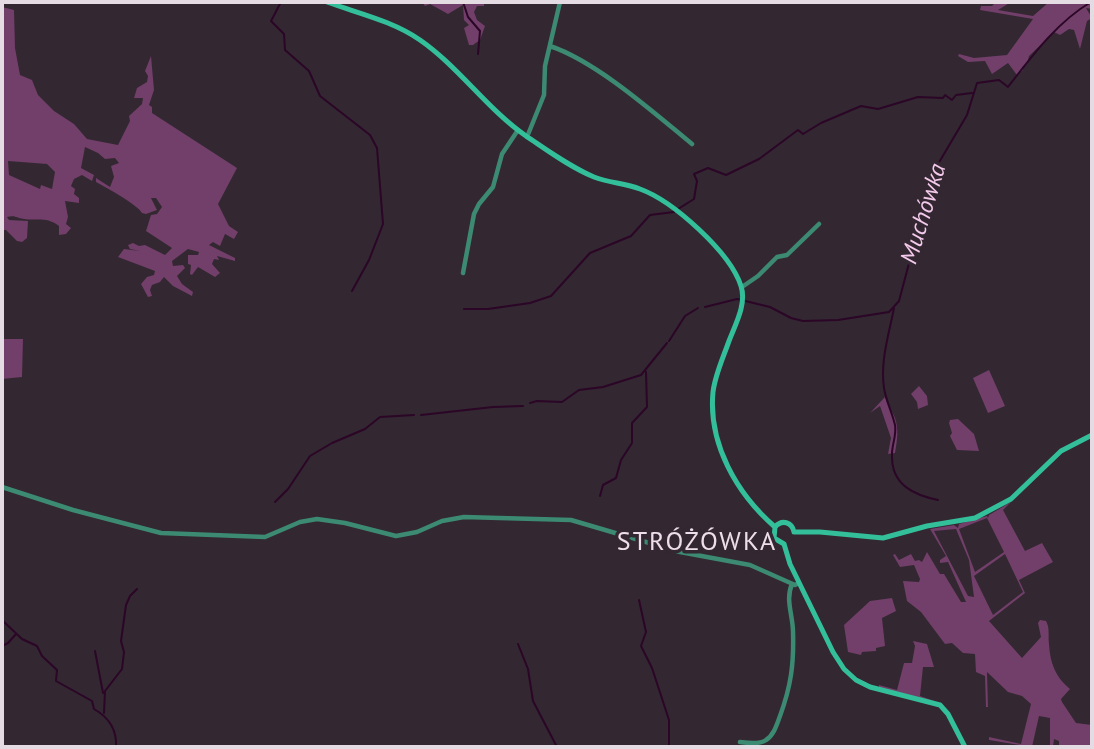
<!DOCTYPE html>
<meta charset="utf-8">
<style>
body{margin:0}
#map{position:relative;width:1094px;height:749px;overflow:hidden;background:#332731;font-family:"PT Sans",sans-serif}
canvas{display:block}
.frame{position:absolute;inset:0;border:4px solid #e5dce3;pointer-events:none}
</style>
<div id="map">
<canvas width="1094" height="749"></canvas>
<div class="frame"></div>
</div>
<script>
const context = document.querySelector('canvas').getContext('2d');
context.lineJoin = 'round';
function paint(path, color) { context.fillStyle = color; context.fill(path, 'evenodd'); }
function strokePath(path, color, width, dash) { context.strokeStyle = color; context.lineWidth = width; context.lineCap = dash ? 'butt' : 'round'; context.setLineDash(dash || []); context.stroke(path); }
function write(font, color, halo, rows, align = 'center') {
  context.font = font + ' "PT Sans",sans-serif'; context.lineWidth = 7; context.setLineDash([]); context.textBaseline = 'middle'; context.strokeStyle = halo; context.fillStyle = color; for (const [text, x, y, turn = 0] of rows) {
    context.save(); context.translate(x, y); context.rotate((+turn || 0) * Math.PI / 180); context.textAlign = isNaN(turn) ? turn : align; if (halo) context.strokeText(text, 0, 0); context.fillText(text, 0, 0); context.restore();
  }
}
paint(new Path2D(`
 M422,2H484V6H477L474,12L477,20L485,26L480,40L473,45H469L464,28L469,25L464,20L463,5L448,14L430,4L425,6Z
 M996,2H1011L998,10L1033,16L1049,2H1092V9L1086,8L1092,18L1087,21L1080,49L1074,30L1069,29L1060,35L1054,32L1029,56L1027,64L1022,67L1023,70L1017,75L1008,63L992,74L985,61L968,62L958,56L959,54L974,58L1007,55L1033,19L980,10L981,6H992Z
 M2,7L14,10L15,48L20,75L32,80L38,95L54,111L74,124L87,139L118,145L130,121L129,116L142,104L143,98H134L137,88L147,82L148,76L145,71L151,56L154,90L149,105L152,107V113L237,168L218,204L229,226L238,232L234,239L225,234L220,246L213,242L209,245L235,258V261L217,256L219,260L214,259L212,264L220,273L215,277L198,267L192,275L190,274L191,265L188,264V255H198L199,252L188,249L172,261L173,266L183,265L185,268L177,276L182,284L193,292L192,296L173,286L164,277L160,282L152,285L150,290L152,296L148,297L141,284L147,277L154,275L155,271L118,257L124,249L140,251L130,249L128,245L133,243L139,246L145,245L165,255L172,248L146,231L151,215L157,214L162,207L156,198H151L157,210L146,214L142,213C138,205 107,188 96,182V178L110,187L114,177L111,166L119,163L115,158L105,159L98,153L85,147L81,168L94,175L92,181L82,175L74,179L71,186L75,189L74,194L79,198V203L65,201L68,217L66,224L71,228L66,234L59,235V226C46,216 37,221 24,219C16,218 15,215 7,217L9,220L28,221L27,238L22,242L17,241L6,230H2ZM8,161L47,164L55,172L52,189L41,185L40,189L9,175Z
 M2,339H23L22,377L2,379Z
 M989,370L1005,406L988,413L973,378Z
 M919,386L927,396L928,405L918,409L917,402L911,394Z
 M885,397C887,405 892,410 895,418C899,430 897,441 895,453L888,454L891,438L880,406L870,413Z
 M958,419L974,434L979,451L957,450L950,436L952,433L949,423L950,420Z
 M1011,502L1003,510L1025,551L1042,543L1053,562L1019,580L1025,593L989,621L1022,658L1041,637L1038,623L1040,620L1046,621C1050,628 1048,635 1049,644C1050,662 1055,677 1070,689L1061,699L1062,702L1076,723L1092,725V747H1059V741L1054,739L1053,747H1050V718L1039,716L1032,747L989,740V737L1021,744L1031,704L1022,696L1008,692L987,672L988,707H986L985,676L976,672L975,654L963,653L952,643L945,644L921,612L907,601L903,581L919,582L920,579L914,565L900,567L893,555L895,554L899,560L911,554L915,561L919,560L922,562L927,552L940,574H944L961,602H966L948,562L940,563V560L946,556L930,529L954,525L958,528L959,524L987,516L988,518L989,515ZM987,518L1004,552L975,572L959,529ZM956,529L969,560L974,597L968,596L934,531ZM1005,554L1023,592L993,615L974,576Z
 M892,598L896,611L882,618L885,646L876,648V651L862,652L861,655L848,652L844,625L870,601Z
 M913,641L927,644L934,667H923L920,696L937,702L879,688V685L897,690L904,663H912L915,646Z`), '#713f69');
strokePath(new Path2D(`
 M281,2L271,21L284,34L285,50L309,71L320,96L370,135L377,148L383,224L369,260L352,291
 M463,2L468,17L480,31L478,54
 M678,209L694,199L697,181L694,174L708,168L726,175L759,159L798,130L803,134L821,123L861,106L878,109L918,97L943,98L945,95L952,100L956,95L972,93
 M705,307L737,299L770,307L791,318L803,321L838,320L889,312L899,301L917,233L926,209L939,181L931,176L967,115L977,83L999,80L1008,87C1032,56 1057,22 1091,2
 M894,308C889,334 880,361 884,388C886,401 892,412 895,425C897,436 891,446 892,457C892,485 914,495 938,500
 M464,309H488L530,303L551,296L590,253L631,236L650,215L674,212
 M669,341L685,316L698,308
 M530,403L537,401L562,402L579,390L603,387L641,375L667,343
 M421,415L493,407L523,406
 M600,496L603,485L616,478L621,460L632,443V423L647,407L646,372
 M275,502L288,489L310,456L332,443L365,429L380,417L414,415
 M639,600L646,632L641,646L652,668L669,720V747
 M2,620L22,639L37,646L42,656L57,670L56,681L92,701L94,709C110,718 117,730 116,747
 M518,644L528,669L533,701L557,747
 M2,646L8,643L16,634
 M95,651L103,693
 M104,713L105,691L122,669L124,652L121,641L126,605L130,596L137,589`), '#2b0627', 2);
strokePath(new Path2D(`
 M550,46C597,62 653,112 692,144
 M527,137L544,95L545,66L560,2
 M463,273L474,214L479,204L493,187L502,154L518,130
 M742,287L758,276L777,257L787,255L819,224
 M2,487L73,510L161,533L265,537L300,522L317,519L345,523L396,536L417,532L442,521L464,517L571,520L680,552L750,565L795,585L799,583
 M740,742C748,743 759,745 766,740C774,735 777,724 780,716C791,686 794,664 793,632C793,615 785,600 792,584`), '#3c8a72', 4.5);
strokePath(new Path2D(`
 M327,2C357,13 393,21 420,40C459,67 487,109 526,136C547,150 570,167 594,177C609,183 625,183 640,189C673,201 730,252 741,286C747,304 735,325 729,341C723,358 715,375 713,392C708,444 737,494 775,527
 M775,527C782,519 792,522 794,532
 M775,527L774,538L784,544
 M794,532H820L883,538L927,526L975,518L1011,499L1061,451L1092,435
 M784,544L790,564L833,652L844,669L856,680L870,687L940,705L948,714L965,747`), '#33bf9a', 5);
write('italic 24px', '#f3caeb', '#332731', [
 ["Muchówka",924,214,-73]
]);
context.letterSpacing = '2px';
write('26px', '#eeddea', '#332731', [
 ["STRÓŻÓWKA",697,543]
]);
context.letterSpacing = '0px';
</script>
